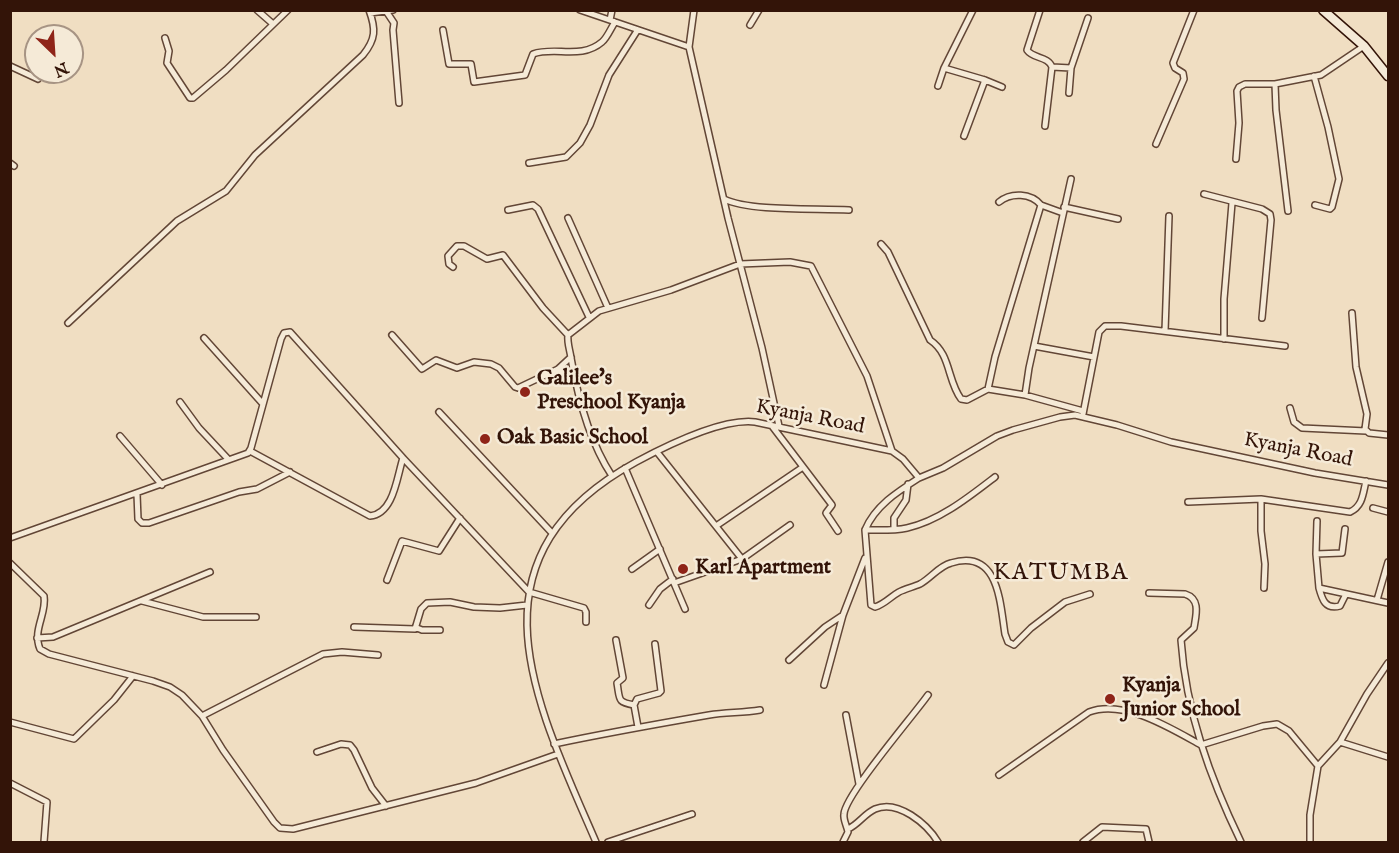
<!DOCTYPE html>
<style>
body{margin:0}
#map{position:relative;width:1399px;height:853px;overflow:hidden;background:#f0dec2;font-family:"IM FELL English",serif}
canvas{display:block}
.frame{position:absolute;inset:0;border:12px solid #331408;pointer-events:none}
.north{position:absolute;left:24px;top:24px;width:60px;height:60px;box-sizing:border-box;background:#f5ead7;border:2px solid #a79484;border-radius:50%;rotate:155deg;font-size:16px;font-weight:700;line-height:24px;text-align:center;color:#331408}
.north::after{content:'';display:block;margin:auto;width:21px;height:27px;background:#8f2418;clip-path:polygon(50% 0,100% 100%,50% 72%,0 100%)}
</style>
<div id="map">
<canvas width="1399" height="853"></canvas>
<div class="frame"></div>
<div class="north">N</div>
</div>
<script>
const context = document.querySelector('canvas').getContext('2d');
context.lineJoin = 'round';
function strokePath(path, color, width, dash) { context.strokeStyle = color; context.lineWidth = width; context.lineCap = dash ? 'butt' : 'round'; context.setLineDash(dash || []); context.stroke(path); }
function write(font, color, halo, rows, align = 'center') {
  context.font = font + ' "IM FELL English",serif'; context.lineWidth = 5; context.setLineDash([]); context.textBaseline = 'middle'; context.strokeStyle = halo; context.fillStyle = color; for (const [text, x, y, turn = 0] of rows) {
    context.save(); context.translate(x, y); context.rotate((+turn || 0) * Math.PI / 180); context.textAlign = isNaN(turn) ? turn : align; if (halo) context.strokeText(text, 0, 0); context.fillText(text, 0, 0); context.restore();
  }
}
const street = new Path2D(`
 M257,10L273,24
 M580,10L689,47
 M694,10L689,47L728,218L762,348L779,426
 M1040,10L1027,50C1033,59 1048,56 1052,67L1045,126
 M386,11L394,23L393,30L399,103
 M370,13L393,10
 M610,20L612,10
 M750,25L759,10
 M443,30L449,64H471L474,82L525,75L533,54C555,46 581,60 602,42C607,38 611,28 615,22
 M165,38L169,51L167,63L190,98H193L226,70L288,10
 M10,66L38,79
 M1052,67L1071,68
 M944,68L985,80L1002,87
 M1314,76L1328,127L1339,179L1332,207L1330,209L1315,205
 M1275,84L1276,110L1288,211
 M938,86L944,68L973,10
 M1069,93L1071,68L1088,18
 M964,136L985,80
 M1156,144L1184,79L1183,73L1175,68L1173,63L1194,10
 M1236,159L1239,123L1237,91L1239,87L1245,84H1275L1321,75L1364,46
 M10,163L14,166
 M529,163L566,157L580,143L590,125L609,75L637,31
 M1204,194L1262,209L1270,214L1271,220L1262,318
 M724,199C751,212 817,208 849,210
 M1041,205L1063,213
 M1064,207L1118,219
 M508,210L533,205L538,209L589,317
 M568,218L608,308
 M881,244L888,252L930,340C951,354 947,380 961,399L967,400L988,389L1025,395L1083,411
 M453,267L449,264L448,256L457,246H464L487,259L503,255L543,308L568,335
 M1352,313L1356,367L1367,414L1365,429L1369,433L1388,435
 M68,323L177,221L226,191L255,155L363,55C376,39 376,29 369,10
 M1165,331L1169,216
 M392,335L422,369L436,360L457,368L474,362L491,364L499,368L515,387L518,388L558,369L571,357
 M204,338L263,404
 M1224,339V299L1232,203
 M1034,346L1094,357
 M558,369L576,383
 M988,389L995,357L1041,205C1031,193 1011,192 999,202
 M1025,395L1029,368L1071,179
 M180,402L199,428L228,459
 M1290,408L1294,422L1302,428L1366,431
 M439,412L552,533
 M1083,414L1099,332L1105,326H1121L1285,346
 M772,426L832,505L826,513L838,531
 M120,436L162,485
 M250,451L370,516C394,514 397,476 403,458
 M657,452L742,559
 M625,468L685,609
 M612,476C589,441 578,399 571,358C570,350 567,343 568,335L599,311L671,290L740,264L790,262L811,266L867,376L892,451
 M919,478C897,492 875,506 865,530L871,605L875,607C885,604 890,597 899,592C905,589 913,587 920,584C931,578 939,566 951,563C999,548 1000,603 1005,634L1008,642L1014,645L1031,628L1065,602L1090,594
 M137,494L138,519L142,523H149L239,492L257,489L290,472
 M1261,499V531L1265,564L1264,588
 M1188,502L1261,499L1350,512C1363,506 1363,493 1366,481
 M1373,508L1388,512
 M1317,521L1316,554L1319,588L1388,603
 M716,526L803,467
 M894,529V518L906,500L908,484
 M865,530C879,530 893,531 907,528C939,521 969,497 995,477
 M10,538L248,453L251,448L281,339L284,333L290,332L403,458L529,592L584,608L586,612V622
 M1316,554L1342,553L1345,529
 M10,563L44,596C47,614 32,630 40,649L49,654L153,681L170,687L182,695L202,716L223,750L274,822L280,828L293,829L476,783L558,754
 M632,569L660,549
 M387,580L402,541L439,551L460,518
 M674,583L742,559L790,525
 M1319,588C1322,599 1325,610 1340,606L1346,594
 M1149,593L1185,594C1201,599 1196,615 1194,628L1181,640C1186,712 1210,778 1241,842
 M1377,600L1388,562
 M142,601L203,617H256
 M649,605L660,589L673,579
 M354,627L415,629L421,609L427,603L450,602L474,607L500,608L527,605
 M417,628L422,630H440
 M37,638L53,637L210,572
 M616,640L623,678L617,683C620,700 617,702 634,705L638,727
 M789,660L825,627L843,615
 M824,685L843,615L865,558
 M634,705L637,699L659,693L661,691L655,644
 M846,715L859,784
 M202,716L323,654L342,652L378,655
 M10,722L74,739L114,700L133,676
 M1340,742L1388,757
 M554,744C606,733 657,724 709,715C726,712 742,713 760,710
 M317,752L341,744L350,745L354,750L372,788L386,806
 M999,775L1089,712C1124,699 1170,728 1201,745L1263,726L1277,724L1289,731L1318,766
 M10,783L47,802L44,842
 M848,829C859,824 864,814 875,809C898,799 927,824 938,842
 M596,842C535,701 461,558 636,462C666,446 722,418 755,422L892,451L903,459L919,478L943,468L997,436L1013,430L1060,417L1075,415L1117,425L1171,442L1315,473L1388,485
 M608,842L692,814
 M843,842L848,832C847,826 843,820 844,814C845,795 913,716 928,695
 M1083,842L1102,827L1146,829L1149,842
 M1310,842V815L1318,766L1340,742L1367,694L1388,663`);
const secondary = new Path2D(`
 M1323,10L1364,46L1388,76`);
strokePath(street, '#624636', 8);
strokePath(secondary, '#331408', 11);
strokePath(street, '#f5ead7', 5);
strokePath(secondary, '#f5ead7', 8);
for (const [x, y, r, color] of [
 [525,392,6,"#8f2418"],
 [485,439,6,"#8f2418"],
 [683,569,6,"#8f2418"],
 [1110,699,6,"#8f2418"]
]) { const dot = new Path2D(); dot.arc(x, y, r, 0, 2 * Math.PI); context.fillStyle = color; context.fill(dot); strokePath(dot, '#f5ead7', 2); }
write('bold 21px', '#331408', '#f5ead7', [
 ["Galilee's",537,380],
 ["Preschool Kyanja",537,404],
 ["Oak Basic School",497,439],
 ["Karl Apartment",695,569],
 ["Kyanja",1122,687],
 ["Junior School",1122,711]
], 'left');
write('21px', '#331408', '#f5ead7', [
 ["Kyanja Road",810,418,11],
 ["Kyanja Road",1298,451,11]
]);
context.letterSpacing = '1.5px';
write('24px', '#331408', '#f5ead7', [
 ["KATUMBA",1061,574]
]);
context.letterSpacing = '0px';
</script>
